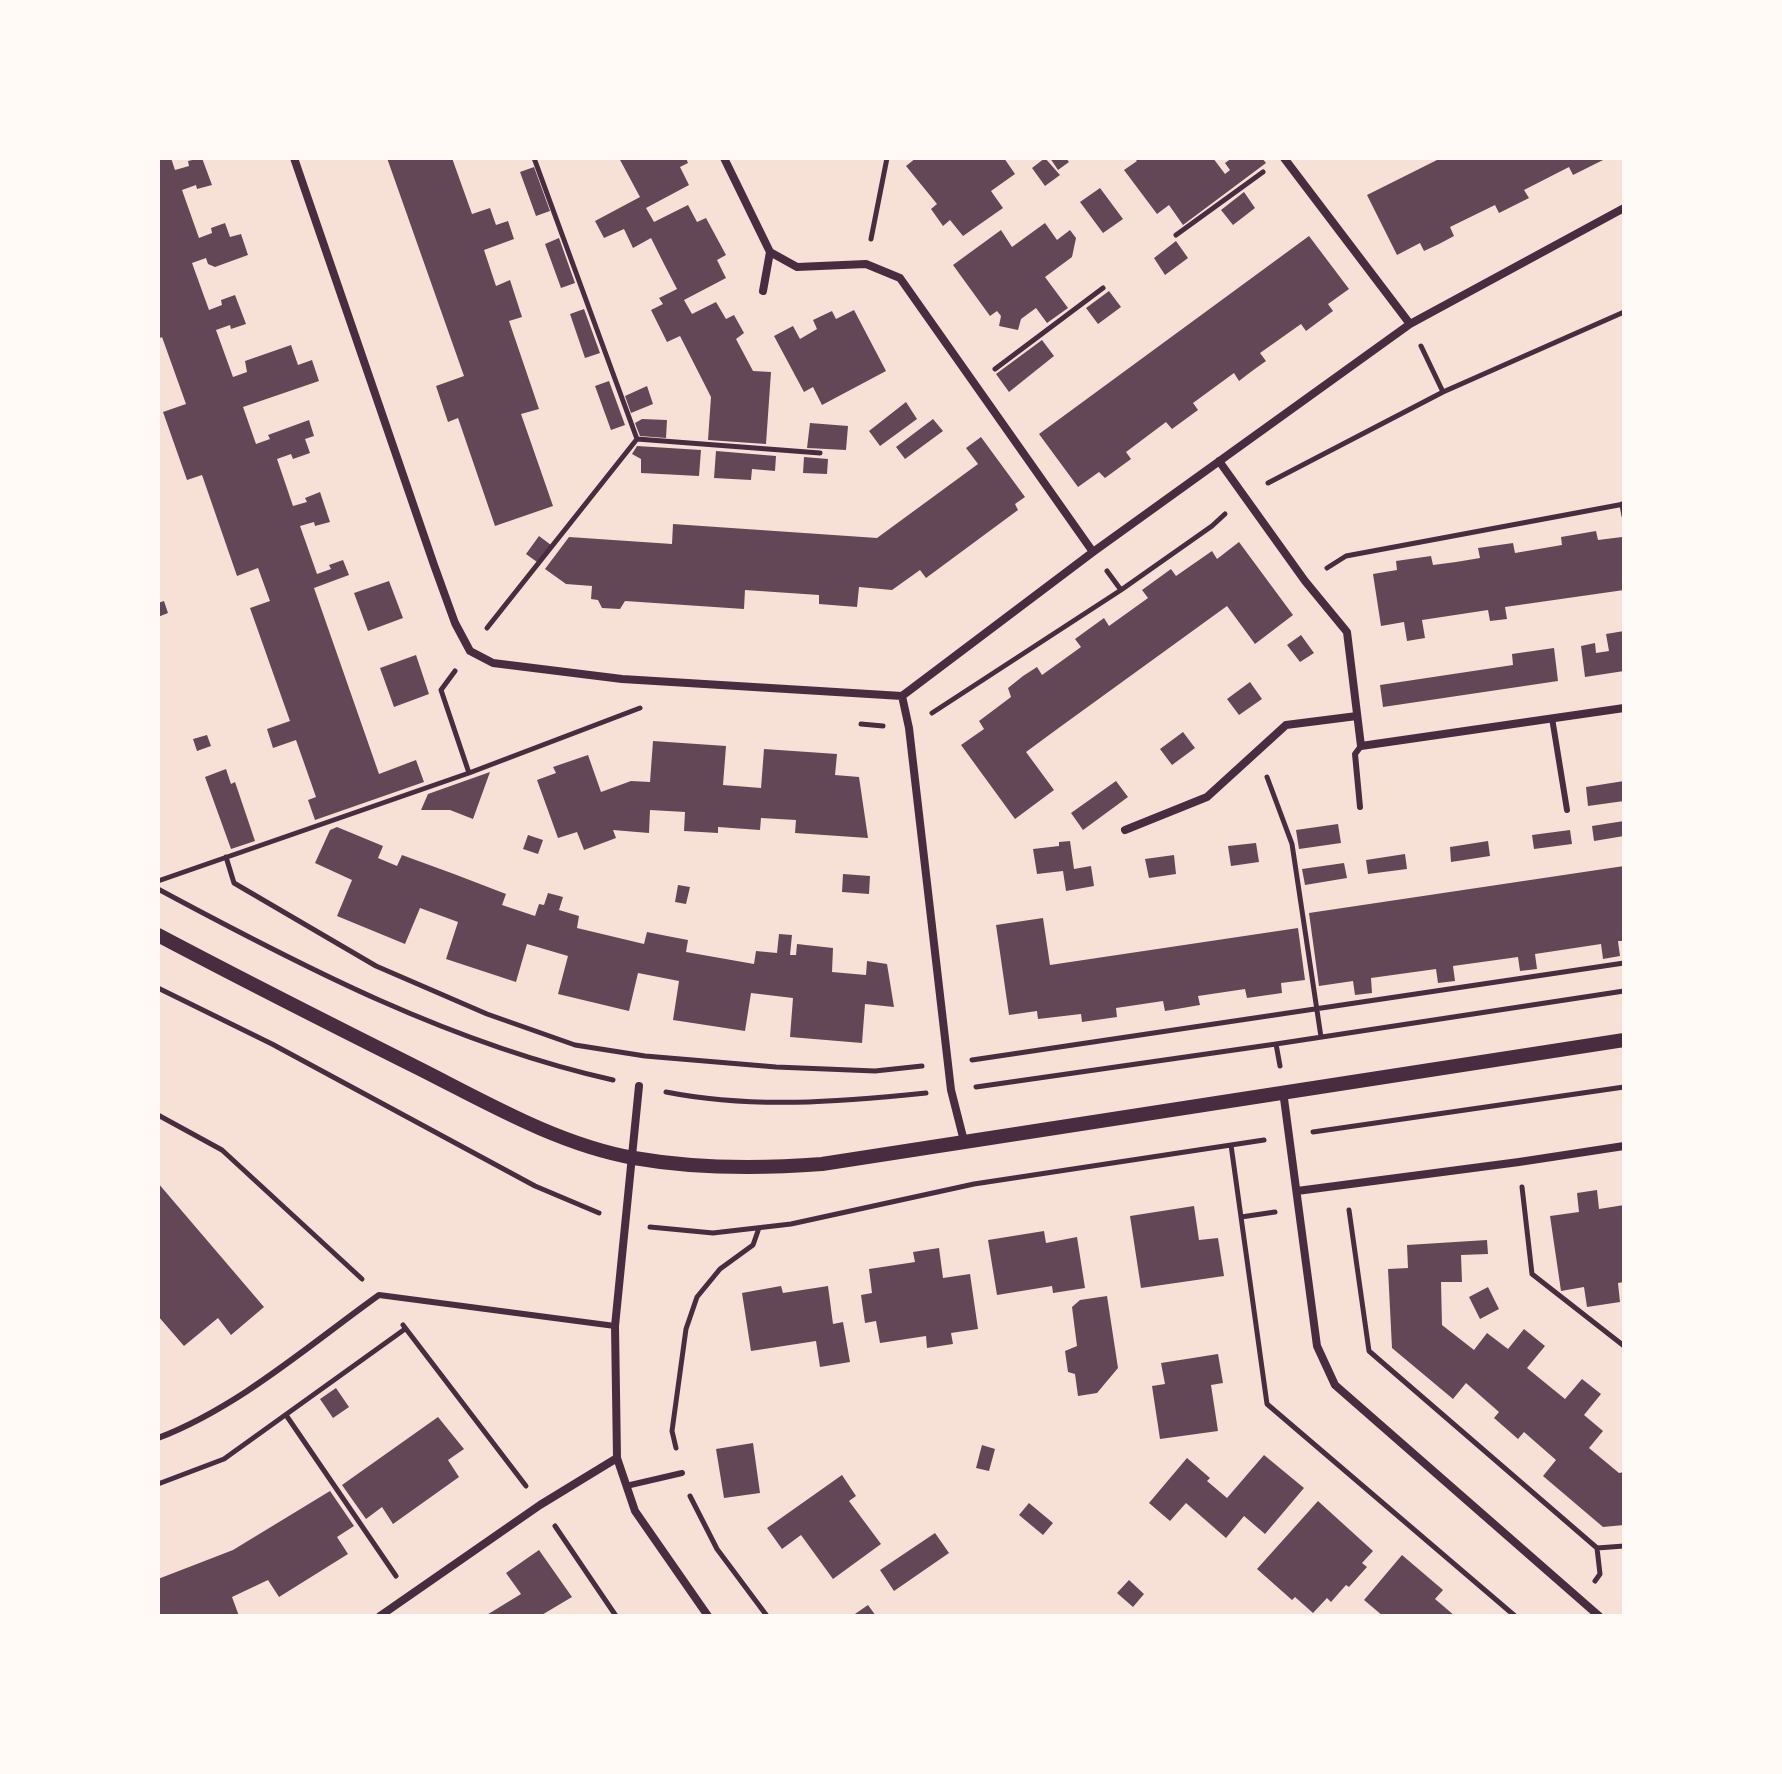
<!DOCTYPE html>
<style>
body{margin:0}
#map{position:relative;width:1782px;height:1774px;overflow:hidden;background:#f7e1d7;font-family:Arial,sans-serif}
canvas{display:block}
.frame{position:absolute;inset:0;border:160px solid #fffaf5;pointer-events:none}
</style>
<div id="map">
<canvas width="1782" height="1774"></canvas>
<div class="frame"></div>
</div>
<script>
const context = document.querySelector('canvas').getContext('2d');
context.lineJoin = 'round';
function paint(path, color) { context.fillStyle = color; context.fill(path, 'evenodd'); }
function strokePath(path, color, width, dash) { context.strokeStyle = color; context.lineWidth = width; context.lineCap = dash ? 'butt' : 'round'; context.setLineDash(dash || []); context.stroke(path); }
paint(new Path2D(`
 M158,158H171L175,170L189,166L188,161L202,158L212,185L197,189L196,185L182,190L199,238L212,233L211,228L225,223L230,237L241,234L248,255L215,267L208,264L206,258L192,263L209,310L222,305L221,300L235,295L246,324L231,329L230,325L216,330L233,377L247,372L245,361L291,345L298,365L312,360L319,381L243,407L256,444L270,439L268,435L309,420L314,436L305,439L310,453L293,459L291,454L277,459L293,506L307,502L305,498L320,492L330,522L315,526L314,522L300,526L317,574L331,569L329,565L343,560L349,575L314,588L379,774L416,760L424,782L315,820L308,800L316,797L296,740L273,748L267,729L290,721L250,608L270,601L258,568L237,576L202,475L187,480L163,412L186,404L162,337L158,339Z
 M387,158H452L472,214L490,208L496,225L508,221L514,239L484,250L496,286L510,280L522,317L509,321L539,409L521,414L553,506L495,526L458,418L448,422L436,386L464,376Z
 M619,158H686L688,163L680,167L689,185L646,208L654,222L688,205L697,222L706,218L726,255L717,260L726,278L684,300L692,314L716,302L726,319L734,315L744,333L736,339L753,371L771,372L766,444L708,440L711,397L680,336L667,342L651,310L663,304L659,298L677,289L664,264L651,238L633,248L624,229L604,238L595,221L640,197Z
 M916,158H1004L1015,174L991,191L1003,208L963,236L950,220L943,226L931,209L937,204L906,166Z
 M1045,158L1060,175L1045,186L1032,168Z
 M1050,158H1066L1069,162L1058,170Z
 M1134,158H1213L1225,174L1230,170L1225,163L1232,158H1262L1266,163L1183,225L1169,205L1157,214L1124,170L1137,161Z
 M1441,158H1602L1603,160L1573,175L1569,167L1524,190L1529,198L1499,213L1495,205L1450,227L1454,236L1439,244L1424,251L1420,243L1397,255L1367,195Z
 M534,167L550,211L536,216L520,172Z
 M1100,188L1123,219L1103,233L1080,202Z
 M1244,192L1255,208L1233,225L1221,210Z
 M1045,223L1057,240L1070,230L1076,238L1072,257L1045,277L1068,308L1047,323L1036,308L1021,319L1018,330L999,326L1001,316L997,311L990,316L953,265L1001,230L1012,247Z
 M1309,236L1349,289L1328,304L1333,311L1306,331L1301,324L1260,353L1266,361L1252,371L1239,381L1234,373L1193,403L1198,410L1172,429L1166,422L1126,452L1131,459L1105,478L1099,472L1078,487L1039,434Z
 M559,238L575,283L561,288L545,244Z
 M1176,241L1188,258L1165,275L1154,258Z
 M1109,291L1121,307L1098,324L1086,308Z
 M584,309L600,353L585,358L570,314Z
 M854,310L886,371L822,405L813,387L804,392L774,336L793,326L800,339L817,329L813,320L832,311L836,319Z
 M1042,340L1054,356L1009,392L996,374Z
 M609,381L625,425L611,430L595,386Z
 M647,386L653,404L631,413L625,396Z
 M906,402L917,419L880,446L869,431Z
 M642,419L667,420L666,438L640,436L635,423Z
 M933,419L943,431L905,459L896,447Z
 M810,423L848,426L846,450L807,448Z
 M981,437L1025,497L1015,504L1018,510L926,578L920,570L892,590L859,587L857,607L819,604V595L745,590L744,609L625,601L620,609L602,608L598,600L591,599L592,586L566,584L545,569L569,537L672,544L673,524L877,538L978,464L966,448Z
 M637,446L701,450L699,476L641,473V459L632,454Z
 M716,451L776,456L775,471L752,469L751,480L714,478Z
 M804,457L828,459L827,474L803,473Z
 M1596,531L1598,540L1622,537L1624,590L1505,607L1507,619L1490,621L1488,610L1422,620L1425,638L1407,641L1404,622L1381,626L1373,574L1397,570L1396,561L1431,556L1433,565L1456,562L1480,558L1478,548L1513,543L1515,553L1562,545L1561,537Z
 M539,536L551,545L537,562L526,554Z
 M1239,542L1293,615L1255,644L1227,606L1060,727L1026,752L1054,790L1015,819L961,745L984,729L979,721L1011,697L1008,688L1023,676L1037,667L1042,675L1081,647L1075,639L1104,618L1109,626L1148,598L1142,590L1171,569L1176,576L1212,551L1217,559Z
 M389,581L403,618L368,631L354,593Z
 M164,601L168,613L158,617V603Z
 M1624,631V671L1585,677L1581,646L1595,643L1596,653L1609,651L1606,634Z
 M1301,635L1314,653L1300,662L1287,645Z
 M1554,648L1558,681L1383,707L1380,685L1513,665L1512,654Z
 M416,655L429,694L394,707L380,668Z
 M1250,682L1262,699L1239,715L1227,699Z
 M1183,732L1195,748L1172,765L1160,749Z
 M207,735L211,746L197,751L193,739Z
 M653,741L726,746L723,785L761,788L764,749L837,754L835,775L859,777L868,838L795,833L796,820L761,818L760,830L718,827V833L684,831L685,812L650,810L649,833L613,830L616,838L584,850L577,832L558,838L537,780L556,773L553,767L588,755L601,792L631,781L650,782Z
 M226,769L231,784L235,782L255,841L231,849L205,777Z
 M490,772L473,819L450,810H421L428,794Z
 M1116,781L1128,797L1083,830L1071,813Z
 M1624,781V801L1588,806L1586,787Z
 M1624,821V836L1594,841L1592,826Z
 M1338,824L1341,843L1299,849L1296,830Z
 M337,827L383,846L378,858L397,866L402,855L454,874L506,894L502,905L535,916L539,904L544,905L548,893L563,897L559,910L579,916L577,928L644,944L647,932L667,936L688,940L686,952L754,964L756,951L777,953L779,934L792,935L790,955H796L797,944L833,948L832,972L866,975L867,961L887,964L894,1007L865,1004L862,1043L790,1037L793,998L751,993L745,1031L673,1020L679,981L638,973L629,1011L558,994L568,956L527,944L516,982L446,959L458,922L420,908L405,944L337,916L352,880L315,863L330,830Z
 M1570,830L1572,844L1534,849L1532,835Z
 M528,835L543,840L538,854L523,849Z
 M1070,841L1074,869L1091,866L1094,886L1066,891L1063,871L1037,874L1033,849L1059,846V842Z
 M1488,841L1490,856L1451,862L1450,847Z
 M1256,843L1259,862L1231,866L1228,846Z
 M1405,854L1407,869L1368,874L1366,860Z
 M1174,855L1176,874L1149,878L1145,859Z
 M1344,863L1347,878L1305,885L1302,869Z
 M1624,866V941H1618L1620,956L1603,959L1601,944L1535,954L1537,969L1520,971L1518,957L1453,966L1455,981L1438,983L1436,969L1371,978L1372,993L1355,995L1353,981L1319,986L1309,913Z
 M843,874L870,876L869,894L842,892Z
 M678,885L690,887L686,904L675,902Z
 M1043,918L1050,965L1298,928L1305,980L1281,983L1282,993L1247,998L1245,989L1198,996L1200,1005L1165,1011L1163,1001L1116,1008L1117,1017L1082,1022L1081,1014L1038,1019L1037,1011L1009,1015L996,925Z
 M158,1183L264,1307L231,1335L218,1318L184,1346L158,1316Z
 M1597,1190L1599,1209L1624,1205V1282L1618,1283L1620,1302L1587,1307L1584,1287L1561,1291L1550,1216L1579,1212L1577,1193Z
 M1194,1206L1199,1240L1218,1238L1224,1276L1141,1288L1130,1216Z
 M1044,1231L1046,1243L1077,1237L1085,1288L1053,1293L1052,1286L997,1295L988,1240Z
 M1487,1240L1488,1254L1461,1255L1462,1282H1441L1442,1325L1474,1350L1487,1333L1508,1349L1524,1329L1545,1346L1527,1368L1565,1399L1582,1379L1601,1394L1584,1415L1603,1431L1589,1448L1619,1473L1624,1472V1525L1603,1527L1543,1476L1556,1460L1524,1432L1518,1439L1494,1418L1499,1412L1466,1383L1453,1399L1392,1348L1388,1269L1408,1268L1407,1245Z
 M939,1248L943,1278L970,1274L978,1329L951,1333L953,1344L927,1348L926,1336L880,1343L876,1321L865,1323L861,1295L872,1293L869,1269L915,1262L913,1252Z
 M781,1286L783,1293L828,1286L833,1324L843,1322L850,1362L820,1367L816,1341L751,1351L742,1293Z
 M1488,1287L1499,1309L1480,1319L1469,1297Z
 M1107,1296L1118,1368L1097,1393L1078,1396L1075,1374L1068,1372L1065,1351L1077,1346L1072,1307L1080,1300Z
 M1218,1354L1223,1383L1211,1385L1218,1431L1160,1439L1152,1386L1165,1384L1161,1363Z
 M336,1388L349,1407L333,1418L320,1399Z
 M438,1417L464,1449L448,1460L459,1477L393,1524L382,1507L366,1519L342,1485Z
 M753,1443L760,1493L724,1498L716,1449Z
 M982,1445L995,1449L989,1471L976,1468Z
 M1264,1455L1304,1488L1265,1534L1244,1516L1226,1538L1186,1503L1170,1521L1149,1503L1187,1458L1210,1478L1207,1481L1227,1498Z
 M842,1475L856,1496L849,1501L881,1544L833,1579L801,1535L782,1549L767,1528Z
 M330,1491L354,1526L337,1537L348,1554L279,1597L268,1580L232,1597L239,1616H158V1579L233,1550Z
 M1318,1501L1373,1551L1362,1563L1367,1567L1349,1587L1346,1585L1331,1602L1327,1598L1313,1613L1295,1597L1292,1600L1257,1569Z
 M1029,1503L1053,1523L1043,1535L1019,1515Z
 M935,1533L949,1553L894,1591L880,1570Z
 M539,1550L572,1597L540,1616H485L521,1594L506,1573Z
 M1402,1555L1443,1590L1435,1599L1455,1616H1383L1364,1600Z
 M1129,1580L1144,1594L1133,1607L1117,1593Z
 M868,1605L876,1616H852Z`), '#644757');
strokePath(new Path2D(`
 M534,158L637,439L820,453
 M1176,235L1263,172
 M871,239L887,158
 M1421,346L1443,392
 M995,369L1103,288
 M1268,483L1443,392L1624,312
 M1622,504L1624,516
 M1327,568L1346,556L1624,504
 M1107,571L1121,590
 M487,628L637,439
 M455,671L441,690L469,773
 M932,713L1121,590L1212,526L1225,514
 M861,724L883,726
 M1267,777L1292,844L1321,1037
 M226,857L234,883L376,966L487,1014L575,1045L645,1056L776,1067L875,1071L922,1066
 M158,881L469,773L640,708
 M158,889C303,967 452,1044 613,1080
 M158,988L272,1044L535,1186L599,1213
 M1276,1044L1280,1066
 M972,1060L1624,963
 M976,1087L1276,1044L1624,991
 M666,1092C752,1109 839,1102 926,1093
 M158,1115L222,1150L362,1279
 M1313,1132L1624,1087
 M1231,1145L1267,1404L1515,1616
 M1522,1187L1532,1274L1624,1346
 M1349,1210L1369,1351L1597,1548L1624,1546
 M1241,1217L1275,1212
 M650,1227L713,1233L791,1224L974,1184L1264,1140
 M403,1325L526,1486
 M286,1415L396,1576
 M676,1448L672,1431L686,1329L697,1297L720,1269L753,1245L759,1228
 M158,1484L224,1459L405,1329
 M690,1496L717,1549L767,1616
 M555,1526L616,1616
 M1595,1581L1600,1574L1597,1548`), '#4a2c40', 5);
strokePath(new Path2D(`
 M1552,718L1567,810
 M1360,807L1355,754L1361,746
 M158,1438C239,1407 309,1345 379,1295L615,1326
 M626,1486L682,1473`), '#4a2c40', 6);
strokePath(new Path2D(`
 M294,158L434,565L455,623L470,651L493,663L622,679L902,696L1093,552L1410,324L1624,208
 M724,158L770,252L797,267L866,264L900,278L1093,552
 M1284,158L1410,324
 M763,291L770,252
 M1219,461L1305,581L1347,632L1361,746L1624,708
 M902,696L909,728L951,1090L964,1141
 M1125,830L1207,797L1286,725L1357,716
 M639,1086L615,1326L617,1458L635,1511L708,1616
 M1283,1091L1317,1346L1335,1385L1599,1616
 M1297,1191L1519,1162L1624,1146
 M380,1616L540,1505L617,1458`), '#4a2c40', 8);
strokePath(new Path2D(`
 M158,935C245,981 334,1026 422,1070C489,1104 560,1145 634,1158C697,1169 758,1169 822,1164L1624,1040`), '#4a2c40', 14);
</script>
